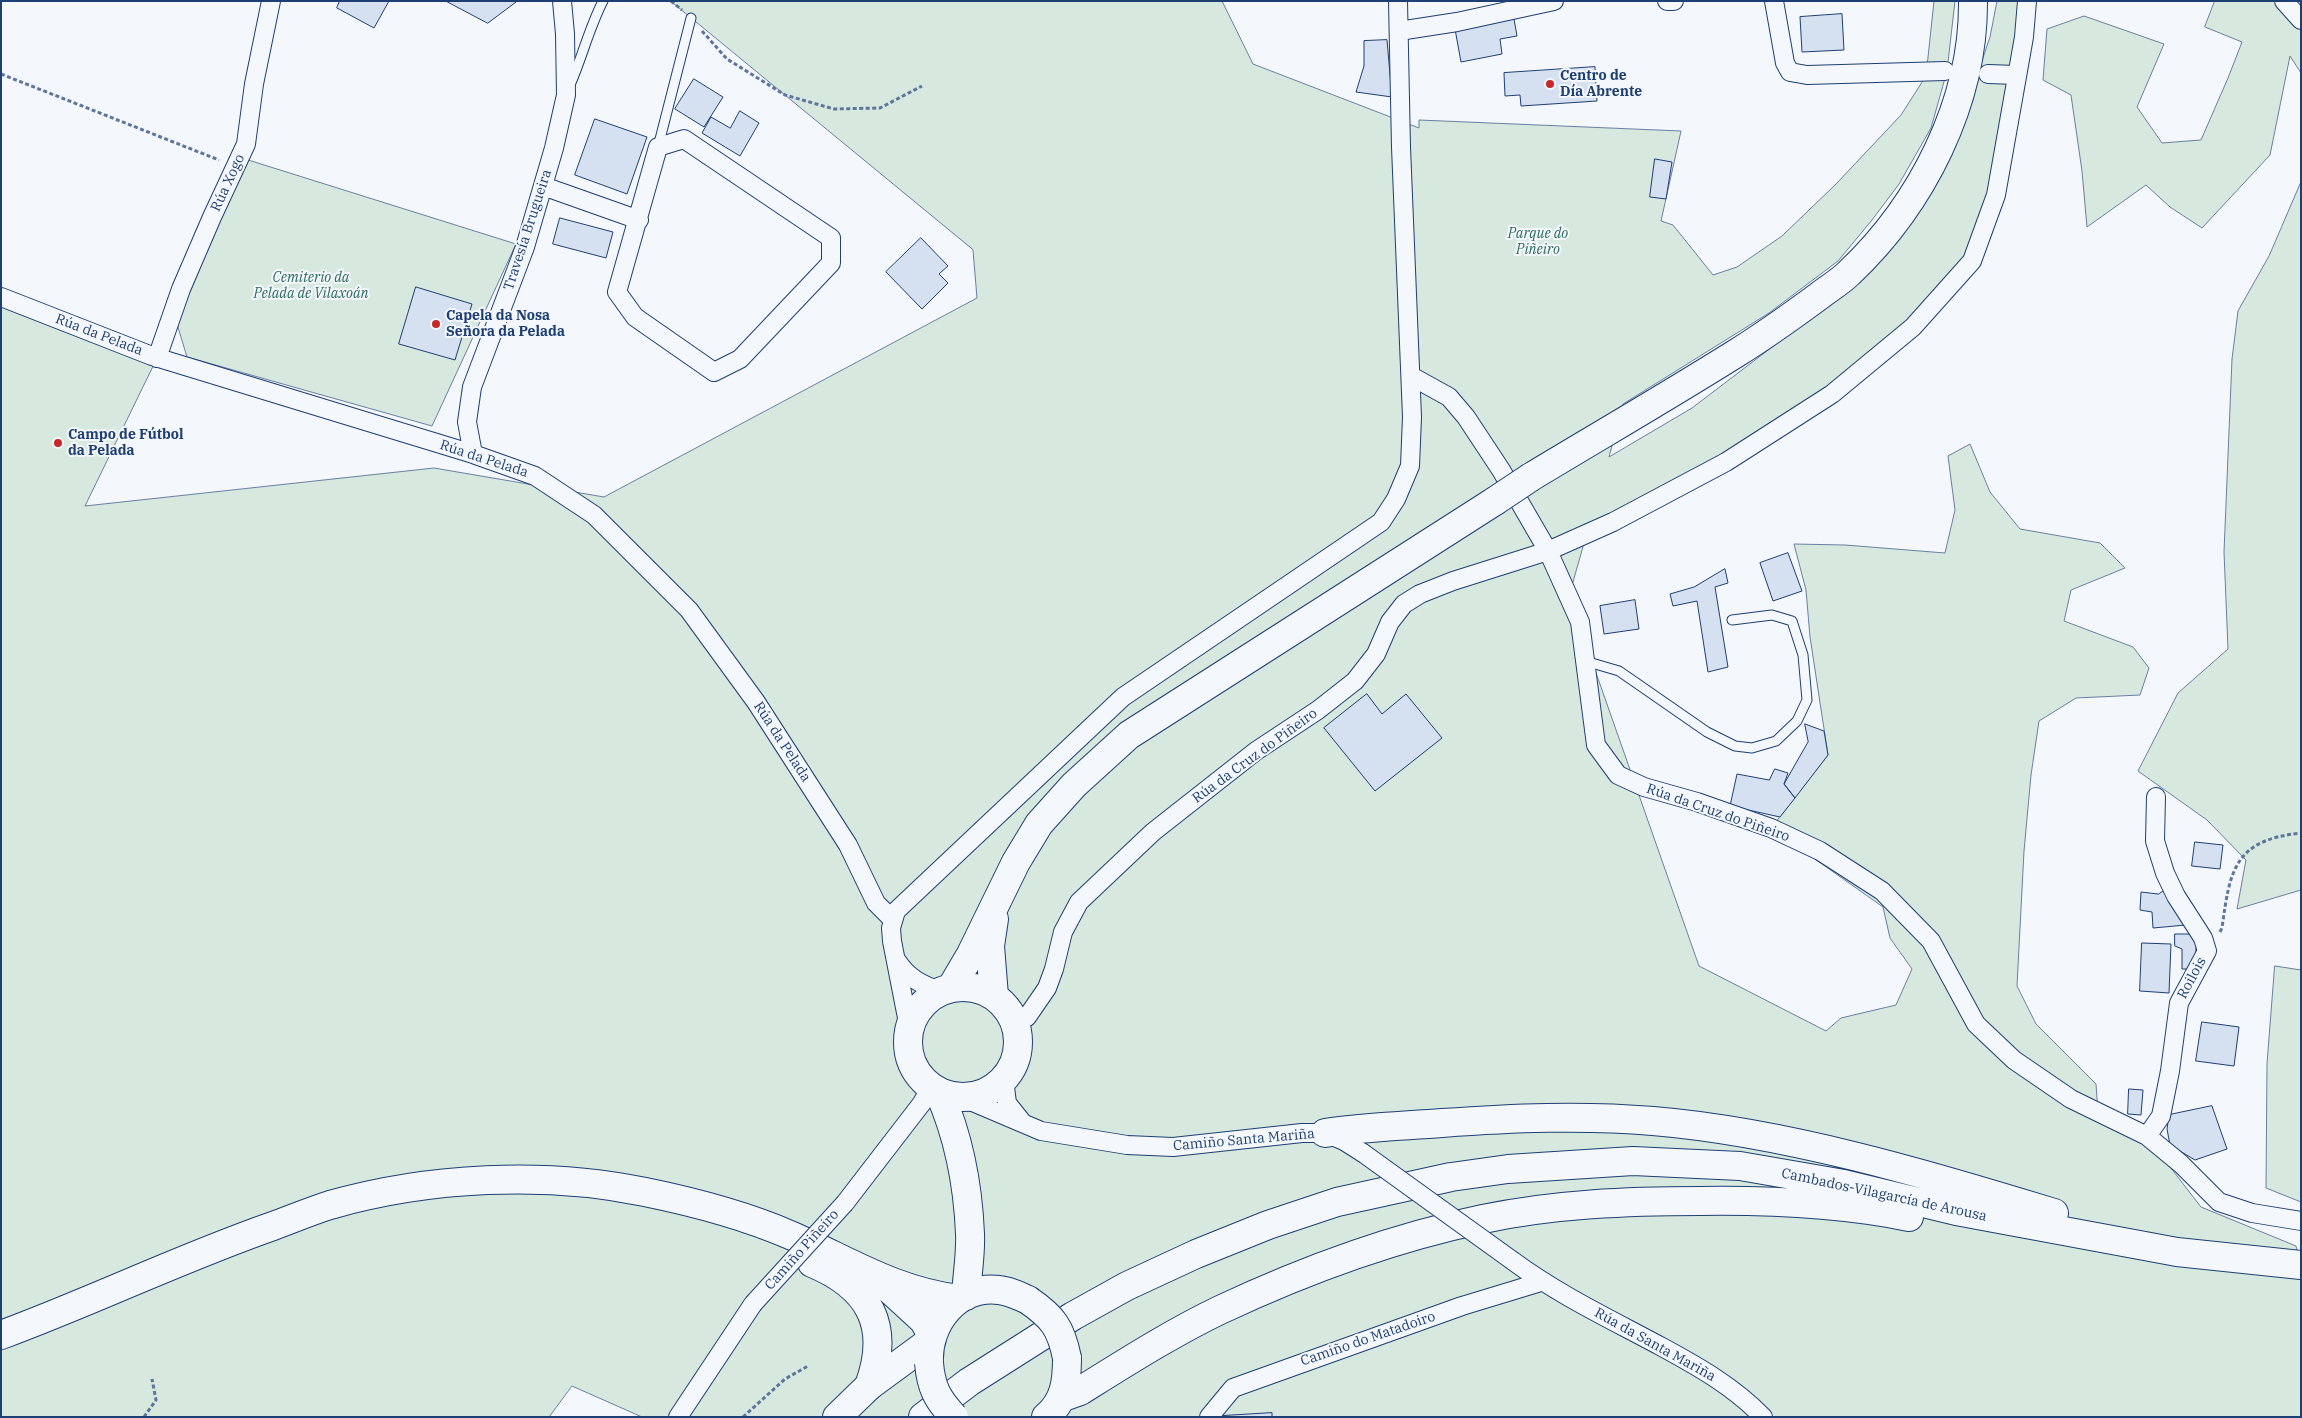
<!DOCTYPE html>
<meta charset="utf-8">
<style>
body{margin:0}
#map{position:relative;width:2302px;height:1418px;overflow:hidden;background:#f4f7fb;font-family:"IBM Plex Serif",serif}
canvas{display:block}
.frame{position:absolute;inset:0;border:2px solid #1d3f73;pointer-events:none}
</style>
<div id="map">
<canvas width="2302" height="1418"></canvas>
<div class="frame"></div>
</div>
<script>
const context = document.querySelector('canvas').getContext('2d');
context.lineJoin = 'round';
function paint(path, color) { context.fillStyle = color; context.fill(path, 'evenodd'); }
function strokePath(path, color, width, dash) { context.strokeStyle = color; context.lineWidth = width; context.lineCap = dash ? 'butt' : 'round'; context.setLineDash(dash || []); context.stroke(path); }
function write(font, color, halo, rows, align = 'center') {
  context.font = font + ' "IBM Plex Serif",serif'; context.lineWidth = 4; context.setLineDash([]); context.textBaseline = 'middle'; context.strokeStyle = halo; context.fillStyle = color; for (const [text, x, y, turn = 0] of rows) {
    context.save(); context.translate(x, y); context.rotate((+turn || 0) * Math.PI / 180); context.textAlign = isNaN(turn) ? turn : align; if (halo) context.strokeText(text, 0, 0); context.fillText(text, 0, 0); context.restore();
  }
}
const green = new Path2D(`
 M671,1H1222L1253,64L1419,128V120L1681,131L1661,221L1673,225L1713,275L1737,267L1782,236L1836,184L1901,115L1926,76L1934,1H1955L1947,71L1931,128L1899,184L1872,220L1838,261L1769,313L1623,404L1609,457L1692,408L1826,306L1969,99L1990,37L1997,1H2027L1996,195L1974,255L1900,337L1726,462L1588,529L1569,596L1699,966L1826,1031L1841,1018L1896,1005L1912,969L1890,938L1883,907L1771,828L1828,755L1810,637L1806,590L1794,544L1845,545L1945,553L1955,510L1948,456L1970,444L1990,492L2020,529L2100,543L2125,568L2071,590L2064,621L2133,647L2149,668L2140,695L2076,698L2039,721L2031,775L2024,851L2017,986L2036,1024L2096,1084L2098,1112L2160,1154L2201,1207L2296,1246L2301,1265V1417H642L572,1386L549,1417H1V289L157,358L85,506L434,468L604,497L977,298L973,250Z
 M2215,1H2301V73L2290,56L2270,155L2202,228L2170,207L2146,185L2087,227L2082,171L2071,95L2043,80L2047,29L2084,16L2164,44L2137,107L2162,143L2201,140L2228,78L2242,42L2205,27Z
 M245,159L516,244L432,426L187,357L177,324Z
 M2301,182V890L2237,909L2246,860L2207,820L2138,771L2178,693L2228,649L2224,552L2232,359L2238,311L2269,256Z
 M2275,966L2301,970V1202L2266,1188L2267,1064Z`);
paint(green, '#d7e8df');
strokePath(green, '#687fa3', 1);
const building = new Path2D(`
 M340,1H389L374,28L337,8Z
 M446,1H514L516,2L488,23Z
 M1842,14L1844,50L1802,52L1800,17Z
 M1514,19L1517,36L1500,39L1502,54L1461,62L1455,29Z
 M1387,40L1392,97L1356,92L1364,66V41Z
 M1595,67L1597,101L1521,106L1520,95L1505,96L1504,73Z
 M694,79L723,97L704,127L675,109Z
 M740,111L759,123L740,156L702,133L711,117L730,128Z
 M595,119L647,137L627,194L575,175Z
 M1655,159L1672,162L1666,199L1650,197Z
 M560,218L613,232L606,258L553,244Z
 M921,238L948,266L939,274L948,283L922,309L886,272Z
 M416,287L472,304L455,360L399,344Z
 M1788,553L1802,591L1773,601L1760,563Z
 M1725,569L1728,583L1715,587L1728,667L1708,672L1697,601L1673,606L1670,594L1694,587Z
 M1635,600L1639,629L1604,634L1600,606Z
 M1367,694L1382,714L1406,694L1442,738L1375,791L1324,728Z
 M1805,724L1824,731L1828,755L1795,798L1784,784L1808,742Z
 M1775,769L1788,773L1784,784L1795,798L1780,817L1730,806L1737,774L1769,780Z
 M2195,842L2223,845L2220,869L2192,866Z
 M2167,889L2186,925L2153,928L2152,912L2140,910L2141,892L2158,894Z
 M2175,934H2197L2195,964L2188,969H2182V949L2175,946Z
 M2142,943L2171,944L2169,993L2140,991Z
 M2202,1022L2239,1027L2234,1066L2196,1061Z
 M2129,1089L2143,1090L2141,1115L2128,1114Z
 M2212,1106L2227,1149L2195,1160L2170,1145L2167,1129L2169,1115Z
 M1272,1413V1417H1222V1416Z`);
paint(building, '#d5e0f0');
strokePath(building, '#1d3f73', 1);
const lane = new Path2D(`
 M570,85C582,58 589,28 603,1
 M658,147L691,18
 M1585,661L1619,671L1707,732L1735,746L1752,748L1776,741L1797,721L1807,700L1803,655L1792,621L1772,615L1732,620`);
const street = new Path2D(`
 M1667,1H1674
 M1774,1L1785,63L1790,72L1807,75L1945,71
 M2284,1L2301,20
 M1399,31L1457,22L1554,1
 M1988,74L2016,75
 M684,139L831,238V263L740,359L714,372L635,317L617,292L658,147Z
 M543,186L639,220
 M1,297L152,356L473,454L535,476L594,515L689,610L756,702L848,845L876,903L892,919
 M157,358L181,289L212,217L246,144L254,84L271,1
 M1411,376L1449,397L1466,417L1501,470L1548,551L1580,622L1596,745L1618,775L1644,787L1697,802L1771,828L1820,851L1882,891L1931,941L1976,1024L2014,1060L2071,1099L2147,1136L2181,1164L2219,1202L2252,1213L2301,1221
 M473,454L467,422L472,387L525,247L554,148L566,95L565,34L562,1
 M897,961C908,978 922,985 940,991
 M1015,1024L1027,1017L1047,988L1054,969L1063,932L1079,902L1153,832L1256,751L1318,710L1355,681L1376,654L1390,622L1404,604L1420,594L1453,581L1548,551L1613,522L1726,462L1832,394L1913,327L1972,261L1996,195L2024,37L2027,1
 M909,1028L892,941L891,928L896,911L1123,697L1381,522L1396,499L1410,466L1412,417L1401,147L1398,1
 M1004,1079L1007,1103L1023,1123
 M961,1097L1041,1131L1127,1145L1173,1147L1302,1133H1325L1344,1141L1363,1153
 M2147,1136L2161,1116L2170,1071L2179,1003L2207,951L2203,938L2176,896L2165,873L2155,841L2156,797
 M845,1203L922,1103L931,1087
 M1513,1261C1559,1295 1612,1320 1662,1347C1699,1367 1734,1387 1763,1417
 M678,1417L753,1304
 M1209,1417L1233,1388L1462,1306L1541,1282`);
const primary = new Path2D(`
 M1531,477C1599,436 1668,396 1735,354C1764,336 1792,316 1819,296C1829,288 1840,282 1849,273C1922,204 1974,102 1973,1
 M994,919L990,946L994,996
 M908 1042a55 55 0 1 1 110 0a55 55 0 1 1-110 0Z
 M951,988L971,954L1016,862L1039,824L1074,785L1129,735L1495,501
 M939,1092C959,1137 968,1185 970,1234C971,1254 967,1275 966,1296
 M812,1263C870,1287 891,1326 869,1386
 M887,1287L924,1321L932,1336
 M1,1335C93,1301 181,1258 273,1226C292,1219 311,1211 330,1205C428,1177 545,1171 645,1192C694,1202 744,1215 790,1235C848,1260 894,1291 959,1299
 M929,1363C927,1323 957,1285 999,1290C1010,1291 1019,1296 1028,1300
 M1046,1417C1065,1401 1067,1381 1067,1358`);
const highway = new Path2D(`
 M1325,1133C1364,1127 1403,1126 1442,1123C1512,1118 1582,1115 1653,1121C1785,1132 1927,1174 2054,1213
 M1063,1397L1080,1391C1125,1363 1172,1333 1220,1310C1303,1271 1392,1238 1483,1219C1554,1204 1628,1201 1700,1201C1770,1200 1840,1203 1909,1217
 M837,1417L869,1386L929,1342
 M923,1417L969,1382L1073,1316L1127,1286L1196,1254L1268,1225L1337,1202L1451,1177L1508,1169L1633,1161L1740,1166L1844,1184L1956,1211L2177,1252L2301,1265`);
strokePath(lane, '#1d3f73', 11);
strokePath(street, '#1d3f73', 20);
strokePath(primary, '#1d3f73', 30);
strokePath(highway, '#1d3f73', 30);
strokePath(new Path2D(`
 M671,1L682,10
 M702,31L727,59L785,95L834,109L880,108L922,86
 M1,74L219,160
 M2220,932L2222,928C2230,870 2234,840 2301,833
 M144,1417L156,1400L152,1379
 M743,1417L785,1379L808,1366`), '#5e769c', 3, [4, 2.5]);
strokePath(lane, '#f4f7fb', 9);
strokePath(street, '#f4f7fb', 18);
strokePath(primary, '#f4f7fb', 28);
strokePath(highway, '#f4f7fb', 28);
const streetBridge = new Path2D(`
 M1363,1153L1513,1261
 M753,1304L845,1203`);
const primaryBridge = new Path2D(`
 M1495,501L1531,477
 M1028,1300C1053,1317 1061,1328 1067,1358
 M929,1363C931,1387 937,1399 954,1417`);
strokePath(streetBridge, '#1d3f73', 20, []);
strokePath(primaryBridge, '#1d3f73', 30, []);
strokePath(streetBridge, '#f4f7fb', 18);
strokePath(primaryBridge, '#f4f7fb', 28);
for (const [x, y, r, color] of [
 [1550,84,5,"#c62828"],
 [436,324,5,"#c62828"],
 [58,443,5,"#c62828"]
]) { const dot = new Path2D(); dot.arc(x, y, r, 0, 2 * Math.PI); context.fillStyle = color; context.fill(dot); strokePath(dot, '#f4f7fb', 2); }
write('bold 14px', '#1d3f73', '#f4f7fb', [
 ["Centro de",1560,76],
 ["Día Abrente",1560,92],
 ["Capela da Nosa",446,316],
 ["Señora da Pelada",446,332],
 ["Campo de Fútbol",68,435],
 ["da Pelada",68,451]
], 'left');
write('14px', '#1d3f73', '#f4f7fb', [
 ["Rúa Xogo",228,183,-65],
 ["Travesía Brugueira",528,230,-72],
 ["Rúa da Pelada",99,335,21],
 ["Rúa da Pelada",484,459,18],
 ["Rúa da Pelada",782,742,57],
 ["Rúa da Cruz do Piñeiro",1255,756,-36],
 ["Rúa da Cruz do Piñeiro",1718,813,19],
 ["Roilois",2192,978,-62],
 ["Camiño Santa Mariña",1244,1140,-5],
 ["Cambados-Vilagarcía de Arousa",1884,1195,12],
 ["Camiño Piñeiro",802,1250,-48],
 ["Camiño do Matadoiro",1368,1339,-19],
 ["Rúa da Santa Mariña",1655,1345,29]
]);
write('italic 14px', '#2c6c60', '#f4f7fb', [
 ["Parque do",1538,234],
 ["Piñeiro",1538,250],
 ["Cemiterio da",311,278],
 ["Pelada de Vilaxoán",311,294]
]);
</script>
